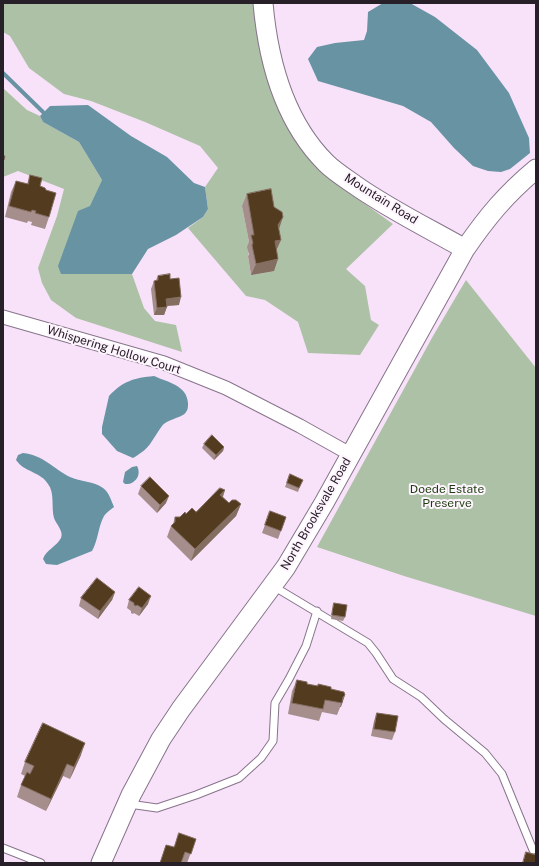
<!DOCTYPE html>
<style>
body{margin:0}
#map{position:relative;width:539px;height:866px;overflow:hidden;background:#f8e2fa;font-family:"Public Sans",sans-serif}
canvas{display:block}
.frame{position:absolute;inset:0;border:4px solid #282029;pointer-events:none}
</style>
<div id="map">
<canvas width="539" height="866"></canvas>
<div class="frame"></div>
</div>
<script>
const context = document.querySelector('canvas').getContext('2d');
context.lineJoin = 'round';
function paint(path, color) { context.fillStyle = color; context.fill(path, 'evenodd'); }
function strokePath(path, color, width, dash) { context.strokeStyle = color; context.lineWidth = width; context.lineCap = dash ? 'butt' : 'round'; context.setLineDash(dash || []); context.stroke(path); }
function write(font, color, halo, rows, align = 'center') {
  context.font = font + ' "Public Sans",sans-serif'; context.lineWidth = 4; context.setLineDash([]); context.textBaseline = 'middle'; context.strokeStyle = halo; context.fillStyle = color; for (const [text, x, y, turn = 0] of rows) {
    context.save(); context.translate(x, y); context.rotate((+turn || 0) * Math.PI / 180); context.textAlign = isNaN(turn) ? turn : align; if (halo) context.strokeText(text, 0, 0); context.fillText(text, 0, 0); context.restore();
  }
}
paint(new Path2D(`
 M3,3H254L296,139L312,162L351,194L393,224L346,269L365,286L371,320L379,325L360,355L308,353L298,322L265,300L246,296L188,228L203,217L208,209L205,187L218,168L200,146L145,122L91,101L64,94L29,68L10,36L3,32ZM242,206L274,271L251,275L248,256L250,247Z
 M3,88L27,110L40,116L43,122L79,142L102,180L61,274H132L144,308L155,321L176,325L182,352L76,318L51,300L42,283L38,268L57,216L64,189L18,171L3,177Z
 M466,280L536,368V616L404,576L317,547L433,336L460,290Z`), '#adc1a7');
paint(new Path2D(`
 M383,3H410L435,17L477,50L509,93L529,138L530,153L510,169L501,172L488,171L473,166L454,148L431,122L403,106L318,81L308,59L317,47L335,43L364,40L367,31L368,12Z
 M88,105L131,136L167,157L194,183L205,187L208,209L203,217L176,235L148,249L132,274H61L58,266L78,211L90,206L102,180L79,142L43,122L40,116L50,106Z
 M154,376C167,382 187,385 188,403C188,406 188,410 186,412C183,418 169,418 162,426C151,441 151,448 133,458L117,451L102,434V427L109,396C123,381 134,378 154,376Z
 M23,453C43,455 54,469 70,477C80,482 94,481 103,488C109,492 111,500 114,507C110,510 106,513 104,516C98,527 98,541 92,551L57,565L46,564L43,559C46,550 57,546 61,538C64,531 56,524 54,518C51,507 55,493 48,484C41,472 24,472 16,460L18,455Z
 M137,466C142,475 135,485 125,484L123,482L125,472L132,467Z`), '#6793a3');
strokePath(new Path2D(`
 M3,73L43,112`), '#6793a3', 4);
const service = new Path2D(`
 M273,586L368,643L376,653L393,679L421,697L444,719L485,753L502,774L533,850
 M129,804L157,808L196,795L239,778L261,758L273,741L275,703L289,679L306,646L317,611
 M3,848L41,863`);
const minor = new Path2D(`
 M3,317L164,363L226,388L300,426L350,454`);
const secondary = new Path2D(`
 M263,3C268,60 284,121 326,163C334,171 345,178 355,185C389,209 428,228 465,249
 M101,863L131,795L161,739L181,709L286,567L324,503L465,249C487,217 506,194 536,169`);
strokePath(service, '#87748a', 9);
strokePath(minor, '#87748a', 15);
strokePath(secondary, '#87748a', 21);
strokePath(service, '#fff', 7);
strokePath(minor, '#fff', 13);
strokePath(secondary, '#fff', 19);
paint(new Path2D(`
 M30,175L40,186L49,217L45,229L31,225L32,222L28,221L27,223L5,217L11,192L16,181L27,184Z
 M247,194L279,229L274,271L251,275L248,256L249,254L247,247L249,242L242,206Z
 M158,276L170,279L179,305L167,306L164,315H154L151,289L154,281L156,280Z
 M204,444L224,447L223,451L214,460L202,448Z
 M290,474L301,484L298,492L285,487Z
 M141,486L166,503L157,513L138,494Z
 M225,490L223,497L229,503L241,504L236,516L191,561L167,537L171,526L173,524L175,517H180L186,514L196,512Z
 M270,511L286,517L278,539L262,533Z
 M115,592L112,600L98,619L79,606L81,598Z
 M129,600L148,604L139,616L134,613L133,614L131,613V611L127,608Z
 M334,603L345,617L343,621L331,619L333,607Z
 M297,680L307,684L331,689L345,695L337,715L322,712L319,721L288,714L292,691Z
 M377,713L395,732L392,740L371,736L374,721Z
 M81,755L70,779L63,776L46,811L17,797L21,785L25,776L21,774L25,762Z
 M196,839L187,863H160L174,847Z`), '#a58e8c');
paint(new Path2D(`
 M283,217L279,229L278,225Z
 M281,240L276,251L275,241Z
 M278,259L274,271L251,275L256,264Z
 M181,297L179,305L163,306L166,299Z
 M167,307L164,315H154L157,308Z
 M224,447L223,451L214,460L216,455Z
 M225,490L221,501L220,495Z
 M169,496L166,503L157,513L160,505Z
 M241,504L236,516L191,561L195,549Z
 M115,592L112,600L98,619L100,611Z
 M151,596L148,604L139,616L142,608Z
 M345,695L341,707H340L343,697Z
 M85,743L81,755L70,779L74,767Z
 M67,764L63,776L46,811L51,799Z`), '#846d61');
const building = new Path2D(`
 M3,156H5L4,160L3,159Z
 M30,175L42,178L40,186L45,188L46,190L56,193L49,217L35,213L36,211L32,210L31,212L9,206L16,181L28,184Z
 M271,189L274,207L282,212L283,217L278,225L281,240L275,241L278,259L256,264L252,245L253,243L251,235H254L247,194Z
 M170,274V279L179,278L181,297L166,299L167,307L157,308L154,281L158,280V276Z
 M212,435L224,447L216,455L204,444Z
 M290,474L303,480L299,488L287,483Z
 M150,477L169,496L160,505L141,486Z
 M220,488L225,490L220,495L229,503L232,500H236L241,504L195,549L171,526L175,522V517H180L185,512L186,514L192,508L196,512Z
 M270,511L286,517L281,531L265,525Z
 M97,578L115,592L100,611L81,598Z
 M139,587L151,596L142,608L137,605L136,606L134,605V603L129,600Z
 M334,603L347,605L345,617L332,615Z
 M297,680L307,682V684L318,686V684L331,687V689L344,692L345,695L343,697L342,703L325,700L323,709L292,703Z
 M377,713L398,716L395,732L374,729Z
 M43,723L85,743L74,767L67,764L51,799L21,785L27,772L30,774L34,766L25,762Z
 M179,833L196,839L191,854L185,852L181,863H160L166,845L174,847Z
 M526,852L536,855V863H523Z`);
paint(building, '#523b1f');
strokePath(building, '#846d61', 1);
write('12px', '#282029', '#fdf4fe', [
 ["Mountain Road",381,199,32],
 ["Whispering Hollow Court",114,350,17],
 ["North Brooksvale Road",316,514,-60]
]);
write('12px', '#1c3d0d', '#fdf4fe', [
 ["Doede Estate",447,489],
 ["Preserve",447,503]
]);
</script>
